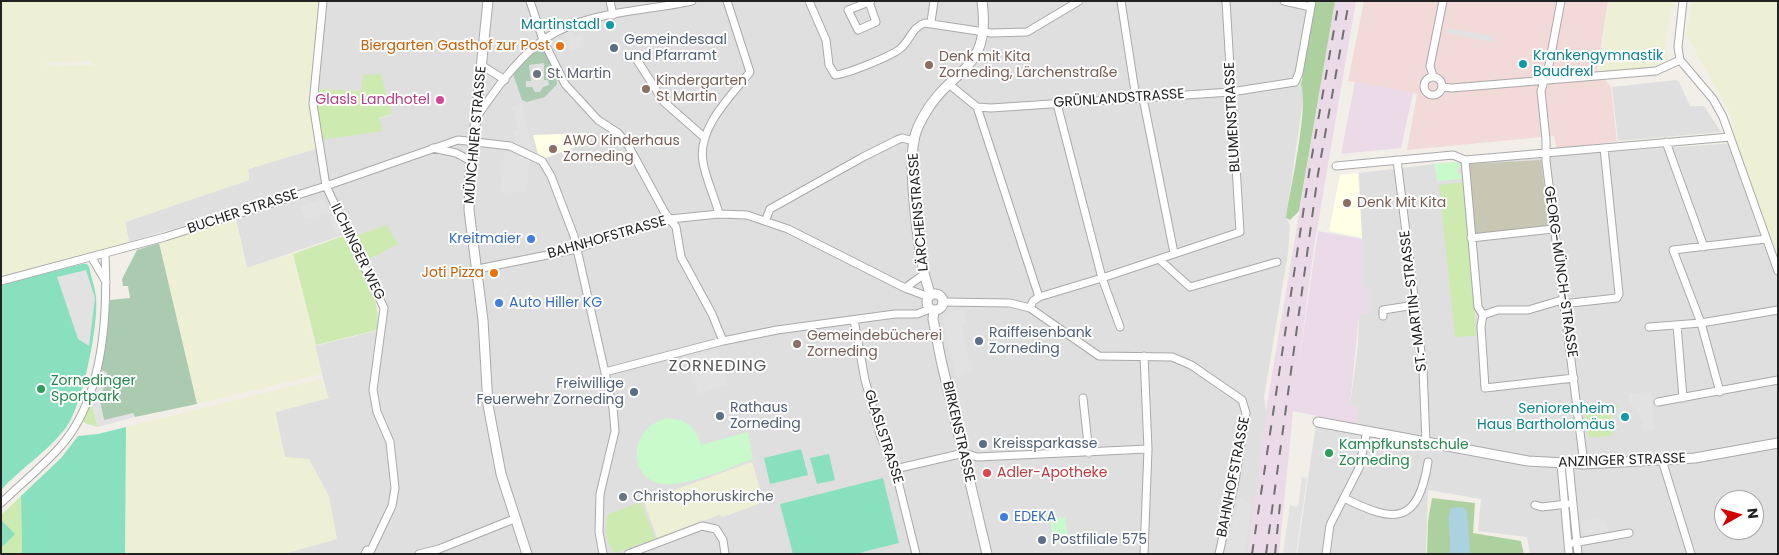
<!DOCTYPE html>
<meta charset="utf-8">
<style>
body{margin:0}
#map{position:relative;width:1779px;height:555px;overflow:hidden;background:#f2efe9;font-family:Poppins,sans-serif}
canvas{display:block}
.frame{position:absolute;inset:0;border:2px solid #222;pointer-events:none}
.north{position:absolute;left:1714px;top:490px;width:50px;height:50px;box-sizing:border-box;background:#fff;border:1px solid #a7a7a7;border-radius:50%;rotate:83deg;font-size:14px;font-weight:700;line-height:20px;text-align:center;color:#222}
.north::after{content:'';display:block;margin:auto;width:18px;height:22px;background:#d40000;clip-path:polygon(50% 0,100% 100%,50% 72%,0 100%)}
</style>
<div id="map">
<canvas width="1779" height="555"></canvas>
<div class="frame"></div>
<div class="north">N</div>
</div>
<script>
const context = document.querySelector('canvas').getContext('2d');
context.lineJoin = 'round';
function paint(path, color) { context.fillStyle = color; context.fill(path, 'evenodd'); }
function strokePath(path, color, width, dash) { context.strokeStyle = color; context.lineWidth = width; context.lineCap = dash ? 'butt' : 'round'; context.setLineDash(dash || []); context.stroke(path); }
function write(font, color, halo, rows, align = 'center') {
  context.font = font + ' Poppins,sans-serif'; context.lineWidth = 4; context.setLineDash([]); context.textBaseline = 'middle'; context.strokeStyle = halo; context.fillStyle = color; for (const [text, x, y, turn = 0] of rows) {
    context.save(); context.translate(x, y); context.rotate((+turn || 0) * Math.PI / 180); context.textAlign = isNaN(turn) ? turn : align; if (halo) context.strokeText(text, 0, 0); context.fillText(text, 0, 0); context.restore();
  }
}
paint(new Path2D(`
 M327,1H1311L1299,72L1304,93L1286,218L1290,225L1288,253L1264,398L1267,416L1248,554H283L337,539L285,457L275,412L328,398L315,346L383,329L386,310L384,300L349,233L247,268L234,211L129,242L125,222L249,180L248,169L315,149L321,140L392,114L361,91L318,89Z
 M1676,80L1679,82L1690,106H1704L1721,132L1618,141L1612,87Z
 M1734,143L1778,267V554H1530L1527,537L1478,531L1481,499L1428,490L1426,554H1297L1317,417L1357,424L1350,405L1358,346L1359,313L1369,287H1362V239L1359,173L1435,164ZM1724,500H1754V530H1724Z`), '#e0dfdf');
paint(new Path2D(`
 M1364,1H1608L1597,71L1611,87L1617,141L1557,149L1554,136L1407,150L1417,94L1348,81Z`), '#f2dad9');
paint(new Path2D(`
 M1335,1H1356L1315,241L1297,376L1318,231L1362,239V287H1369V313L1359,314L1350,405L1358,407L1357,424L1293,411L1279,554H1248L1268,398Z
 M1355,82L1413,93L1401,148L1341,154Z`), '#ebdbe8');
paint(new Path2D(`
 M587,133L583,144L543,159L538,154L533,135Z
 M1358,173L1362,238L1329,231L1340,175Z`), '#ffffe5');
paint(new Path2D(`
 M1541,160L1549,226L1475,235L1467,164Z`), '#c7c7b4');
paint(new Path2D(`
 M1,1H321L316,54L308,99L315,149L248,169L249,180L125,222L129,242L118,247L1,277ZM93,61L94,65L47,66L46,62Z
 M1609,1H1673L1665,48L1670,62L1651,68L1602,72L1599,70Z
 M1692,1H1778V267L1734,143L1732,117L1686,34Z
 M236,219L247,268L292,254L322,374L197,404L159,243Z
 M321,379L329,398L275,412L285,457L309,459L329,496L337,539L283,554H125L126,427Z
 M752,462L764,502L723,517L719,515L657,538L644,501Z`), '#eef0d5');
paint(new Path2D(`
 M381,74L392,114L379,118L383,131L321,140L317,107L318,89L361,91L363,75Z
 M1463,182L1477,336L1455,337L1439,185Z
 M387,225L398,244L365,261L352,237Z
 M343,236C358,265 383,296 377,330L316,345L293,254Z
 M91,401L98,427L84,423L83,418Z
 M1618,405L1617,409L1611,410L1613,435L1589,438L1584,408Z
 M21,496L22,554H1V515Z
 M641,502L655,539L615,553C605,542 604,528 608,514Z`), '#cdebb0');
paint(new Path2D(`
 M1315,1H1335L1299,211L1290,220L1286,218C1290,190 1309,107 1301,85Z
 M1432,498L1475,503L1473,533L1521,541L1524,554H1427L1428,521Z`), '#add19e');
paint(new Path2D(`
 M541,46L544,47L556,72L557,84L545,97L527,102L522,100L513,74ZM544,63V80H548L549,85L543,87L540,92H535L532,87H526V81H531L529,65Z
 M159,243L197,404L135,417L133,414L104,421L100,402L107,373L101,370L110,300L130,298L128,286H123L122,279L137,250Z`), '#aacbaf');
paint(new Path2D(`
 M1456,162L1460,164V168H1457L1458,174H1461V179L1437,181L1434,164Z
 M669,418C687,420 696,427 701,445L748,432L753,459C731,467 685,487 664,484C626,480 628,425 669,418Z
 M1065,517L1069,541L1054,544L1050,519Z`), '#c8facc');
paint(new Path2D(`
 M82,264H87L89,267C91,277 95,287 96,297C99,324 82,409 65,429C47,452 21,468 1,490V285Z
 M126,427L125,554H22L21,496L61,458L78,436L98,434Z
 M801,449L808,475L770,484L764,458Z
 M829,454L835,480L817,484L810,458Z
 M883,478L899,543L855,554H793L780,504Z
 M1,520L15,534L1,548Z`), '#88e0be');
paint(new Path2D(`
 M571,28L575,37L582,34L584,46L571,51L564,33Z
 M1447,28L1493,36L1492,42L1446,33Z
 M521,103L534,152L516,145L513,131L519,129L511,107Z
 M504,151L530,160L526,192L501,193Z
 M323,199L330,212L333,211L342,232L336,234L327,213L305,220L300,206Z
 M86,270L95,298L89,346L78,339L57,277Z
 M964,310L967,322L961,324L971,370L967,371L968,374L956,377L943,319L951,311Z
 M718,349L728,385L698,394L688,357Z
 M101,370L107,373L100,402L104,420L133,413L135,417L98,427L91,401Z
 M1651,392L1655,429L1643,431L1642,422L1637,410L1630,404L1628,394Z
 M1302,477L1307,478L1296,554H1283L1290,505L1298,507Z
 M1239,498L1252,504L1245,554H1225Z
 M1602,518V521H1606L1607,529L1604,530V532L1584,535L1582,521Z`), '#e2e2e2');
paint(new Path2D(`
 M1462,507L1467,510L1470,554H1449C1453,539 1445,523 1451,508Z`), '#aad3df');
const minor = new Path2D(`
 M323,1L313,104L326,186L384,308L373,390L377,412L390,442L395,488L392,506L371,550H367L365,554
 M530,1L543,40L565,84L598,120L618,133L628,145L665,213L676,227L681,257L712,314L723,341
 M610,1L613,15
 M809,1L826,40L829,65L835,75C847,74 892,56 901,48C911,39 912,27 925,23L991,33L1027,32L1079,1
 M1121,1L1136,98
 M1284,1L1311,7
 M1561,1L1549,65L1541,91L1546,139V161L1584,464
 M1683,1L1678,47L1680,60L1713,99L1723,117L1778,271
 M869,2L876,22L858,30L848,10L869,2L871,1
 M931,22L934,1
 M637,60L664,102L705,138
 M481,65L505,80
 M1433,76L1430,66L1443,1
 M1424 86a9 9 0 1 1 18 0a9 9 0 1 1-18 0Z
 M950,85L977,107L991,108L1231,92L1295,82L1299,73L1312,1
 M1442,87L1452,88L1656,71L1680,60
 M1143,98L1174,253
 M1057,104L1102,278L1120,327
 M977,107L1039,297
 M476,118C494,92 513,64 538,44C578,11 643,12 692,1
 M1666,142L1704,247
 M433,148L456,153L471,161
 M1397,160L1423,369L1426,442
 M1465,160L1478,307L1483,315L1481,326L1485,388L1574,378
 M1465,160L1730,137
 M1336,166L1453,155L1465,160
 M719,214C715,197 706,180 703,162C697,128 731,96 750,72L727,1
 M766,219L770,209L863,157L897,140L902,138L914,141
 M1471,238L1553,229
 M92,258L106,282
 M1160,260L1190,287L1277,262
 M478,269L577,249L617,233L670,219L719,214L747,215L788,229L905,288L929,297
 M1,281L165,237L326,186L458,140L510,146L542,161L551,176L574,236L613,408L615,431L600,494L599,532L603,554
 M905,288L923,275
 M942,302L1010,303L1030,308L1099,356L1172,357L1191,365L1242,400L1246,413L1235,481L1219,554
 M1562,304L1617,298L1619,294L1604,148
 M1030,308L1033,301L1039,297L1102,278L1240,232L1226,1
 M1483,315L1498,310H1528L1562,300
 M1383,316V310L1415,305
 M854,320L865,380L881,437L895,469L916,554
 M1677,325L1683,398
 M1649,327L1701,323L1778,310
 M1144,356L1148,449L1144,554
 M605,372L723,341L777,330L895,314H917L930,309
 M1720,392L1701,323L1673,250L1766,239
 M1083,398L1089,453
 M1658,402L1778,380
 M1662,460L1691,554
 M1561,464L1569,554
 M1569,464L1578,554
 M895,469L964,453L977,457L1148,449
 M1344,498C1396,524 1418,524 1428,462
 M1,503C21,484 42,467 60,447C104,398 108,317 105,254
 M1535,505L1542,507L1567,504
 M1573,543L1629,533
 M419,554L439,549L514,519
 M628,554L702,526L716,529L723,540L725,554
 M1326,554L1330,525L1359,468L1367,431`);
const tertiary = new Path2D(`
 M488,1L470,175L469,210L483,320L488,405L501,474L527,554
 M927 302a8 8 0 1 1 16 0a8 8 0 1 1-16 0Z
 M931,295C919,269 908,169 914,141C915,133 919,124 923,117C950,67 992,73 982,1
 M934,310L933,319L941,360L987,554
 M1318,422L1528,461L1584,464L1695,458L1778,443`);
strokePath(minor, '#a9a9a9', 9);
strokePath(tertiary, '#a9a9a9', 11);
strokePath(minor, '#fff', 7);
strokePath(tertiary, '#fff', 9);
strokePath(new Path2D(`
 M1252,554L1310,167L1339,1
 M1266,554L1318,174L1349,1
 M1275,554L1280,504`), '#707070', 2, [10, 10]);
for (const [x, y, r, color] of [
 [610,25,5,"#0f9aa8"],
 [560,46,5,"#e8710a"],
 [614,48,5,"#5c6f8a"],
 [1523,64,5,"#0f9aa8"],
 [929,65,5,"#8d6e63"],
 [537,74,5,"#6b7280"],
 [646,89,5,"#8d6e63"],
 [440,100,5,"#d1479c"],
 [553,149,5,"#8d6e63"],
 [1347,203,5,"#8d6e63"],
 [531,239,5,"#3f7fe0"],
 [494,273,5,"#e8710a"],
 [499,303,5,"#3f7fe0"],
 [979,341,5,"#5c6f8a"],
 [797,344,5,"#8d6e63"],
 [41,389,5,"#2e9e5b"],
 [634,392,5,"#5c6f8a"],
 [720,416,5,"#5c6f8a"],
 [1625,417,5,"#0f9aa8"],
 [983,444,5,"#5c6f8a"],
 [1329,453,5,"#2e9e5b"],
 [987,473,5,"#e0444e"],
 [623,497,5,"#6b7280"],
 [1004,517,5,"#3f7fe0"],
 [1042,540,5,"#5c6f8a"]
]) { const dot = new Path2D(); dot.arc(x, y, r, 0, 2 * Math.PI); context.fillStyle = color; context.fill(dot); strokePath(dot, '#fff', 2); }
write('14px', '#0d838f', '#fff', [
 ["Martinstadl",600,25],
 ["Krankengymnastik",1533,56,"left"],
 ["Baudrexl",1533,72,"left"],
 ["Seniorenheim",1615,409],
 ["Haus Bartholomäus",1615,425]
], 'right');
write('14px', '#4e5e75', '#fff', [
 ["Gemeindesaal",624,40],
 ["und Pfarramt",624,56],
 ["Raiffeisenbank",989,333],
 ["Zorneding",989,349],
 ["Freiwillige",624,384,"right"],
 ["Feuerwehr Zorneding",624,400,"right"],
 ["Rathaus",730,408],
 ["Zorneding",730,424],
 ["Kreissparkasse",993,444],
 ["Postfiliale 575",1052,540]
], 'left');
write('14px', '#c56008', '#fff', [
 ["Biergarten Gasthof zur Post",550,46],
 ["Joti Pizza",484,273]
], 'right');
write('14px', '#785e54', '#fff', [
 ["Denk mit Kita",939,57],
 ["Zorneding, Lärchenstraße",939,73],
 ["Kindergarten",656,81],
 ["St Martin",656,97],
 ["AWO Kinderhaus",563,141],
 ["Zorneding",563,157],
 ["Denk Mit Kita",1357,203],
 ["Gemeindebücherei",807,336],
 ["Zorneding",807,352]
], 'left');
write('14px', '#5b616d', '#fff', [
 ["St. Martin",547,74],
 ["Christophoruskirche",633,497]
], 'left');
write('14px', '#222', '#fff', [
 ["GRÜNLANDSTRASSE",1119,99,-4],
 ["BLUMENSTRASSE",1233,117,-93],
 ["MÜNCHNER STRASSE",476,135,-85],
 ["BUCHER STRASSE",243,212,-18],
 ["LÄRCHENSTRASSE",919,212,-95],
 ["BAHNHOFSTRASSE",607,238,-16],
 ["ILCHINGER WEG",357,252,64],
 ["GEORG-MÜNCH-STRASSE",1560,272,82],
 ["ST.-MARTIN-STRASSE",1414,301,-97],
 ["BIRKENSTRASSE",958,432,77],
 ["GLASLSTRASSE",883,437,72],
 ["ANZINGER STRASSE",1622,461,-2],
 ["BAHNHOFSTRASSE",1234,477,-79]
]);
write('14px', '#b23c85', '#fff', [
 ["Glasls Landhotel",430,100]
], 'right');
write('14px', '#366cbe', '#fff', [
 ["Kreitmaier",521,239,"right"],
 ["Auto Hiller KG",509,303],
 ["EDEKA",1014,517]
], 'left');
write('14px', '#27864d', '#fff', [
 ["Zornedinger",51,381],
 ["Sportpark",51,397],
 ["Kampfkunstschule",1339,445],
 ["Zorneding",1339,461]
], 'left');
write('14px', '#be3a42', '#fff', [
 ["Adler-Apotheke",997,473]
], 'left');
context.letterSpacing = '1px';
write('16px', '#555', '#fff', [
 ["ZORNEDING",718,367]
]);
context.letterSpacing = '0px';
</script>
